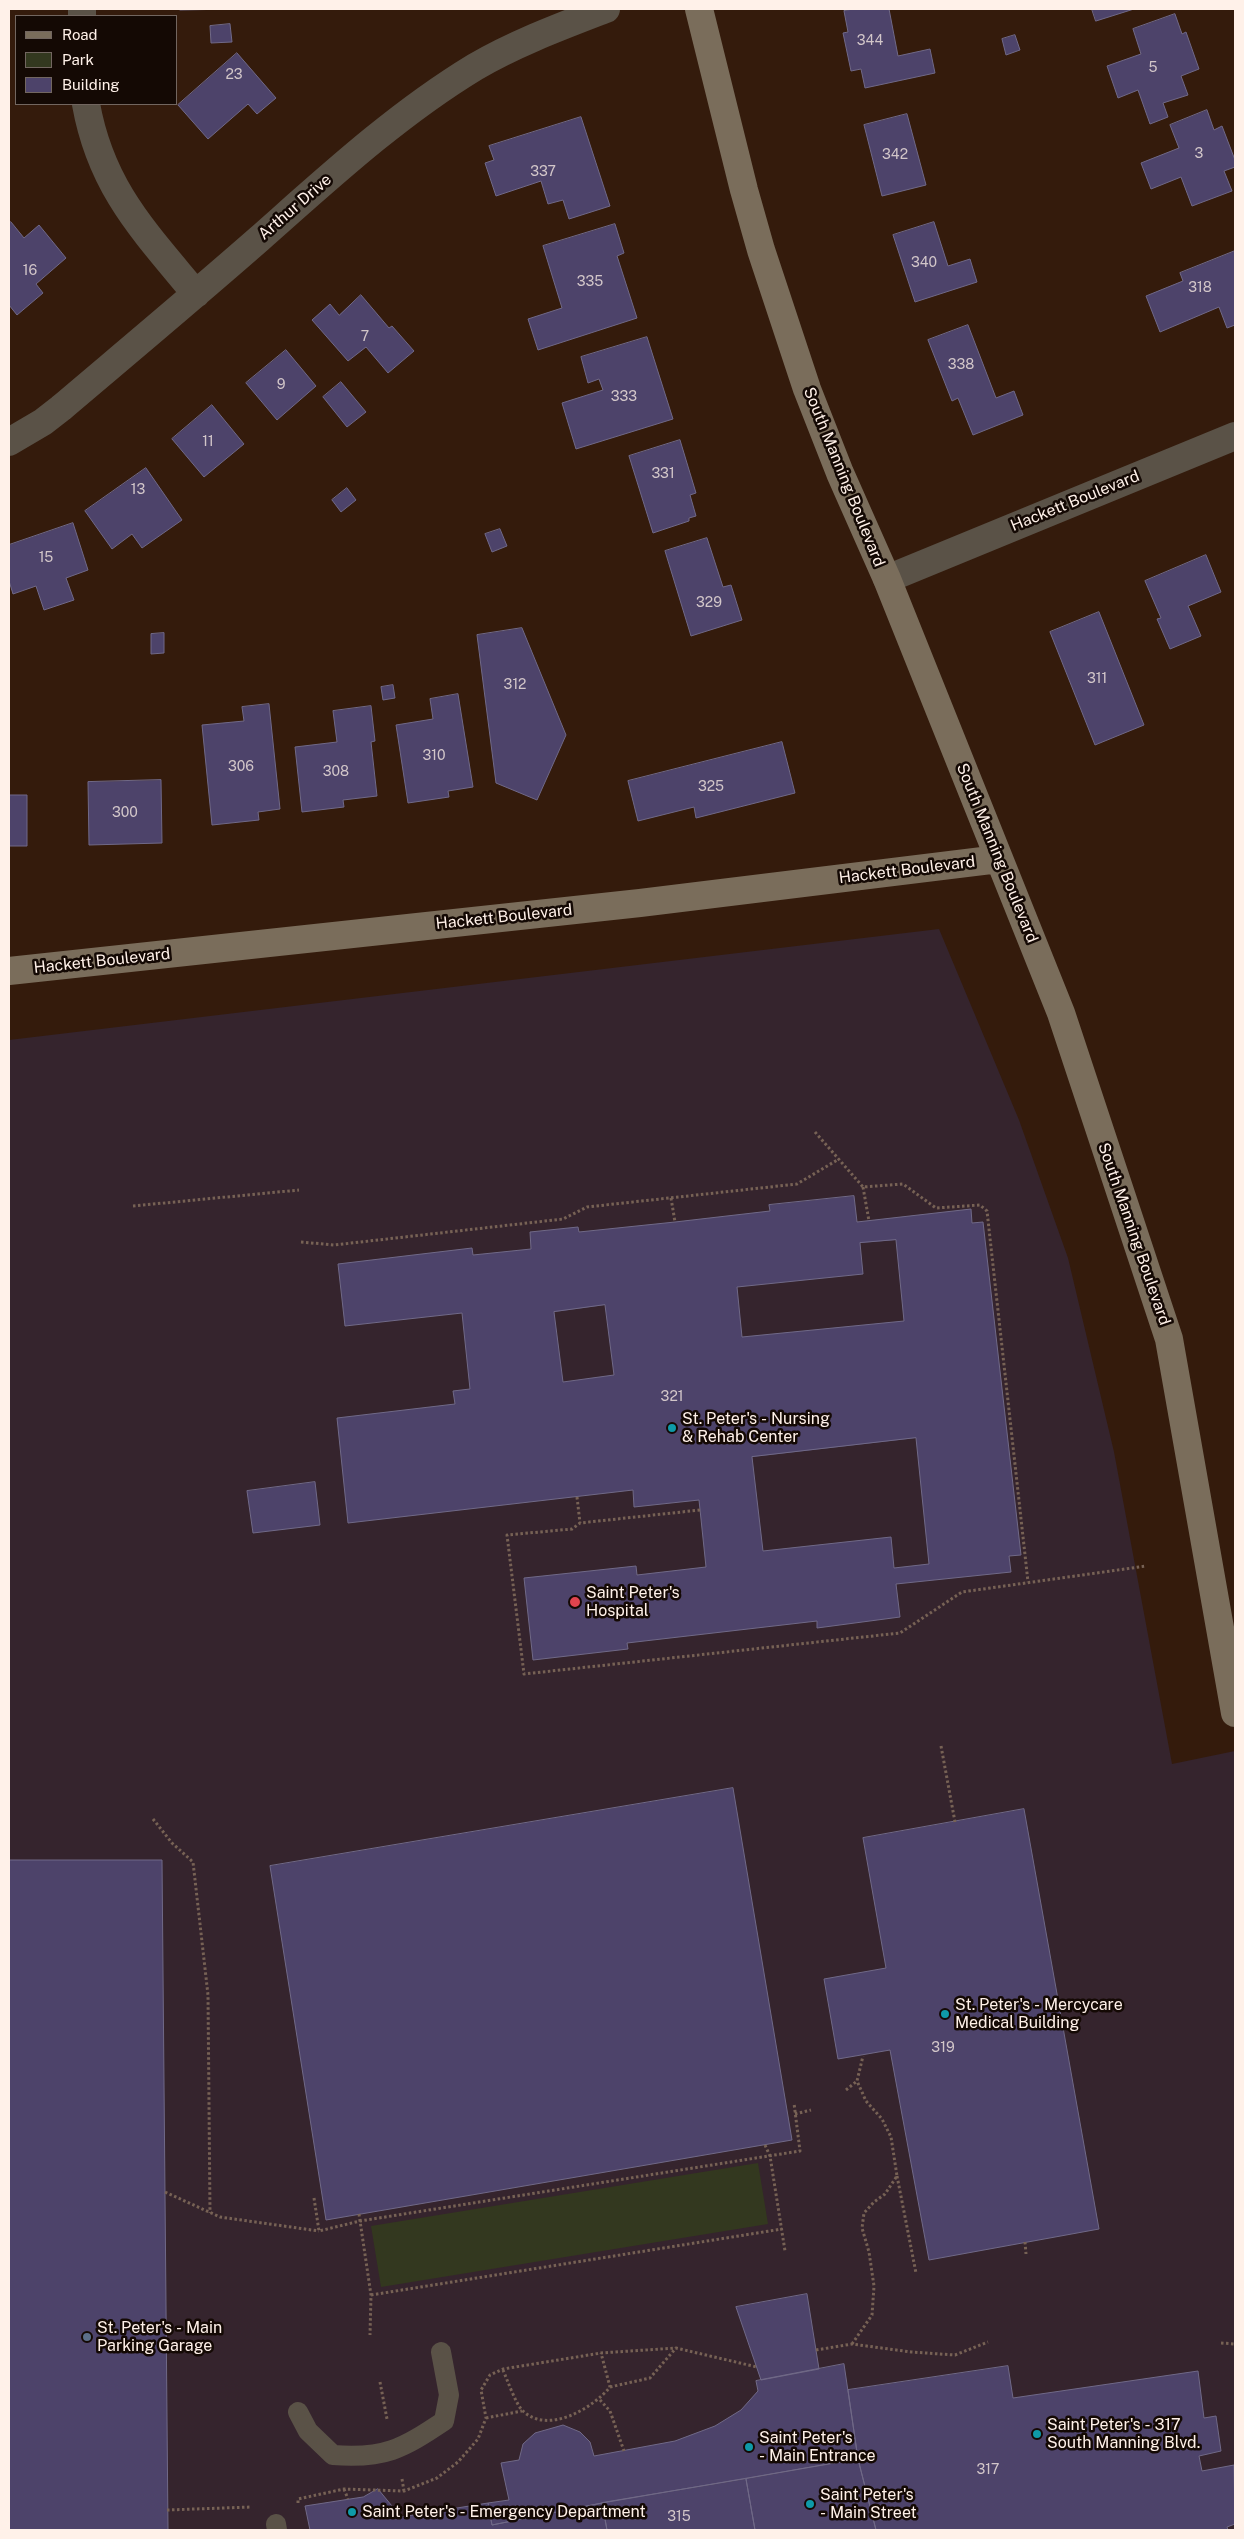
<!DOCTYPE html>
<style>
body{margin:0}
#map{position:relative;width:1244px;height:2539px;overflow:hidden;background:#341b0c;font-family:"Public Sans",sans-serif}
canvas{display:block}
.frame{position:absolute;inset:0;border:10px solid #fff1e9;pointer-events:none}
.legend{position:absolute;left:15px;top:15px;width:162px;height:90px;box-sizing:border-box;background:#140904;border:1px solid #726660;margin:0;padding:6px 9px;list-style:none;font-size:15px;color:#fff1e9}
.legend li{display:flex;align-items:center;gap:10px;height:25px}
.legend b{width:25px;border:1px solid #726660}
</style>
<div id="map">
<canvas width="1244" height="2539"></canvas>
<div class="frame"></div>
<ul class="legend">
<li><b style="height:6px;background:#7a6d5b"></b>Road</li>
<li><b style="height:14px;background:#33381f"></b>Park</li>
<li><b style="height:14px;background:#4d436a"></b>Building</li>
</ul>
</div>
<script>
const context = document.querySelector('canvas').getContext('2d');
context.lineJoin = 'round';
function paint(path, color) { context.fillStyle = color; context.fill(path, 'evenodd'); }
function strokePath(path, color, width, dash) { context.strokeStyle = color; context.lineWidth = width; context.lineCap = dash ? 'butt' : 'round'; context.setLineDash(dash || []); context.stroke(path); }
function write(font, color, halo, rows, align = 'center') {
  context.font = font + ' "Public Sans",sans-serif'; context.lineWidth = 5; context.setLineDash([]); context.textBaseline = 'middle'; context.strokeStyle = halo; context.fillStyle = color; for (const [text, x, y, turn = 0] of rows) {
    context.save(); context.translate(x, y); context.rotate((+turn || 0) * Math.PI / 180); context.textAlign = isNaN(turn) ? turn : align; if (halo) context.strokeText(text, 0, 0); context.fillText(text, 0, 0); context.restore();
  }
}
paint(new Path2D(`
 M939,929L1019,1120L1068,1258L1114,1452L1172,1764L1235,1751V2530H9V1040Z`), '#35242d');
paint(new Path2D(`
 M758,2163L768,2224L381,2287L371,2226Z`), '#33381f');
const building = new Path2D(`
 M180,9H234L180,10Z
 M853,9H889L898,56L930,49L935,73L865,88L861,69L851,71L843,33L848,32L844,11Z
 M1092,9H1134L1096,21Z
 M1175,14L1182,34L1186,32L1199,69L1181,76L1188,95L1163,103L1168,117L1150,124L1138,90L1118,98L1107,66L1141,54L1133,29Z
 M230,24L232,42L211,43L210,26Z
 M1015,35L1020,50L1006,55L1002,39Z
 M237,53L276,98L257,114L248,104L208,139L178,105Z
 M1207,110L1214,130L1222,126L1235,160V167L1224,171L1232,191L1192,206L1181,177L1151,189L1141,163L1179,148L1170,125Z
 M907,114L926,185L882,196L864,125Z
 M581,117L610,206L569,219L563,200L548,204L541,181L496,196L485,163L494,160L489,146Z
 M11,222L24,238L39,225L66,258L36,284L43,293L17,315L9,305V223Z
 M934,222L948,266L970,259L977,282L915,302L893,235Z
 M615,224L624,253L617,256L637,318L538,350L528,319L562,308L543,246Z
 M1235,251V325L1227,328L1219,307L1160,332L1146,296L1183,281L1180,273Z
 M361,295L389,328L392,326L414,351L388,373L366,347L348,361L312,320L330,304L339,315Z
 M968,325L996,398L1014,391L1023,415L973,435L958,398L952,401L928,340Z
 M647,337L673,419L576,449L562,403L603,390L599,379L588,383L581,357Z
 M286,350L316,386L277,420L246,383Z
 M341,382L366,412L347,427L323,397Z
 M212,405L244,444L204,477L172,439Z
 M680,440L696,493L690,495L696,516L689,518V521L653,533L629,456Z
 M146,468L182,520L142,548L132,534L112,549L85,511Z
 M347,488L356,500L341,512L332,500Z
 M73,523L88,570L66,578L74,600L44,610L36,586L13,594L9,581V545Z
 M500,529L507,546L492,552L485,534Z
 M707,538L723,587L731,585L742,620L691,636L665,551Z
 M1206,555L1221,592L1188,606L1201,636L1170,649L1157,619L1161,618L1145,581Z
 M1099,612L1144,725L1095,745L1050,632Z
 M522,628L566,735L537,800L496,783L477,635Z
 M164,633V653L151,654V634Z
 M393,685L395,698L383,700L381,687Z
 M458,694L473,787L448,791L449,797L408,803L396,725L433,719L430,699Z
 M269,704L280,809L258,812L259,820L212,825L202,725L244,721L242,707Z
 M371,706L375,741L371,742L377,796L343,800L344,807L302,812L295,747L337,742L333,711Z
 M782,742L795,793L696,818L694,807L638,821L628,781Z
 M161,780L162,843L89,845L88,782Z
 M9,795H27V846H9Z
 M854,1196L857,1222L971,1209L972,1223L983,1222L1021,1555L1009,1556L1011,1572L896,1584L900,1617L817,1628V1621L627,1643L628,1649L533,1660L524,1578L636,1566L637,1575L706,1567L699,1500L634,1507L633,1490L348,1523L337,1418L455,1404L453,1391L470,1389L462,1313L345,1326L338,1264L472,1248L473,1255L531,1249L530,1232L578,1227L579,1232L675,1222L770,1211L769,1205ZM896,1240L904,1321L742,1337L737,1287L863,1274L860,1243ZM605,1305L614,1375L563,1382L554,1312ZM916,1438L929,1564L894,1568L891,1537L763,1551L752,1457Z
 M315,1482L320,1525L253,1533L247,1491Z
 M733,1788L792,2140L326,2220L270,1866Z
 M1024,1809L1099,2229L929,2260L890,2050L838,2059L824,1979L886,1968L863,1838Z
 M9,1860H162L168,2530H9Z
 M807,2294L819,2369L761,2380L736,2307Z
 M844,2364L858,2459L602,2503L492,2525L488,2503L509,2500L501,2463L519,2460L523,2444L535,2433L563,2425L580,2432L590,2442L594,2456L675,2441L715,2426L741,2410L758,2391L756,2381Z
 M1008,2366L1013,2398L1198,2371L1204,2418L1216,2416L1221,2451L1199,2456L1202,2471L1234,2465L1235,2524L1227,2527L1228,2530H876L858,2459L848,2390Z
 M858,2459L876,2530H755L746,2479Z
 M746,2479L755,2530H607L602,2503Z
 M378,2489L401,2517L488,2503L492,2525L602,2503L607,2530H310L305,2506L363,2497Z`);
paint(building, '#4d436a');
strokePath(building, '#706987', 1);
strokePath(new Path2D(`
 M815,1132L863,1187L903,1184L936,1208L980,1205L987,1211L1028,1582
 M863,1187L869,1221
 M671,1198L675,1222
 M133,1206L299,1190
 M301,1242L334,1245L563,1219L587,1207L797,1184L839,1159
 M577,1497L580,1523
 M700,1510L580,1523L572,1529L507,1535L524,1674L900,1633L962,1592L1146,1566
 M941,1746L955,1822
 M153,1819L172,1843L193,1862L208,1995L210,2213
 M846,2090L857,2081
 M795,2114L811,2110
 M765,2145L770,2156L785,2251
 M897,2176L916,2273
 M165,2192L220,2217L319,2231
 M314,2198L319,2231L360,2221L800,2151L794,2103
 M359,2214L371,2295L370,2335
 M1025,2242L1026,2254
 M371,2295L782,2229
 M1221,2343L1235,2344
 M852,2344L872,2315L874,2286L869,2252L862,2228L864,2213L874,2202L885,2194L897,2176L891,2137L882,2119L866,2101L857,2081L863,2056
 M816,2350L852,2344L911,2352L955,2355L988,2342
 M503,2370C507,2379 516,2405 523,2411C548,2435 593,2408 610,2387L601,2353
 M380,2382L387,2419
 M610,2387L650,2378L676,2348
 M600,2400L610,2411L624,2451
 M486,2418L522,2411
 M402,2479L404,2491
 M344,2489L348,2499
 M298,2503V2499L344,2489L404,2491L437,2478L458,2462L478,2439L486,2418L481,2390L490,2375L503,2369L601,2353L676,2348L757,2367
 M167,2510L251,2507`), '#776255', 3, [2.5, 2.5]);
strokePath(new Path2D(`
 M298,2412L308,2431L333,2455C385,2459 402,2449 444,2421L449,2395L441,2352
 M276,2524L277,2530`), '#5a5247', 20);
strokePath(new Path2D(`
 M82,9V16
 M86,104C101,188 144,231 196,294
 M9,442L43,422L61,408C127,352 194,296 259,239C328,178 396,115 475,67C516,43 562,26 606,9
 M887,579L1235,436`), '#5a5247', 28);
strokePath(new Path2D(`
 M699,9L744,190L761,250L807,389L840,473L887,579L1061,1013L1169,1339L1235,1713
 M9,971L640,903L999,859`), '#7a6d5b', 28);
for (const [x, y, r, color] of [
 [672,1428,5,"#0f9aa8"],
 [575,1602,6,"#e0444e"],
 [945,2014,5,"#0f9aa8"],
 [87,2337,5,"#5c6f8a"],
 [1037,2434,5,"#0f9aa8"],
 [749,2447,5,"#0f9aa8"],
 [810,2504,5,"#0f9aa8"],
 [352,2512,5,"#0f9aa8"]
]) { const dot = new Path2D(); dot.arc(x, y, r, 0, 2 * Math.PI); context.fillStyle = color; context.fill(dot); strokePath(dot, '#140904', 2); }
write('14px', '#d2c6c9', null, [
 ["344",870,41],
 ["5",1153,68],
 ["23",234,75],
 ["3",1199,154],
 ["342",895,155],
 ["337",543,172],
 ["340",924,263],
 ["16",30,271],
 ["335",590,282],
 ["318",1200,288],
 ["7",365,337],
 ["338",961,365],
 ["9",281,385],
 ["333",624,397],
 ["11",208,442],
 ["331",663,474],
 ["13",138,490],
 ["15",46,558],
 ["329",709,603],
 ["311",1097,679],
 ["312",515,685],
 ["310",434,756],
 ["306",241,767],
 ["308",336,772],
 ["325",711,787],
 ["300",125,813],
 ["321",672,1397],
 ["319",943,2048],
 ["317",988,2470],
 ["315",679,2517]
]);
write('16px', '#fff1e9', '#140904', [
 ["Arthur Drive",295,207,-41],
 ["South Manning Boulevard",844,477,68],
 ["Hackett Boulevard",1075,501,-22],
 ["South Manning Boulevard",997,853,68],
 ["Hackett Boulevard",907,870,-7],
 ["Hackett Boulevard",504,917,-6],
 ["Hackett Boulevard",102,961,-6],
 ["South Manning Boulevard",1134,1234,71]
]);
write('16px', '#fff1e9', '#140904', [
 ["St. Peter's - Nursing",682,1419],
 ["& Rehab Center",682,1437],
 ["Saint Peter's",586,1593],
 ["Hospital",586,1611],
 ["St. Peter's - Mercycare",955,2005],
 ["Medical Building",955,2023],
 ["St. Peter's - Main",97,2328],
 ["Parking Garage",97,2346],
 ["Saint Peter's - 317",1047,2425],
 ["South Manning Blvd.",1047,2443],
 ["Saint Peter's",759,2438],
 ["- Main Entrance",759,2456],
 ["Saint Peter's",820,2495],
 ["- Main Street",820,2513],
 ["Saint Peter's - Emergency Department",362,2512]
], 'left');
</script>
